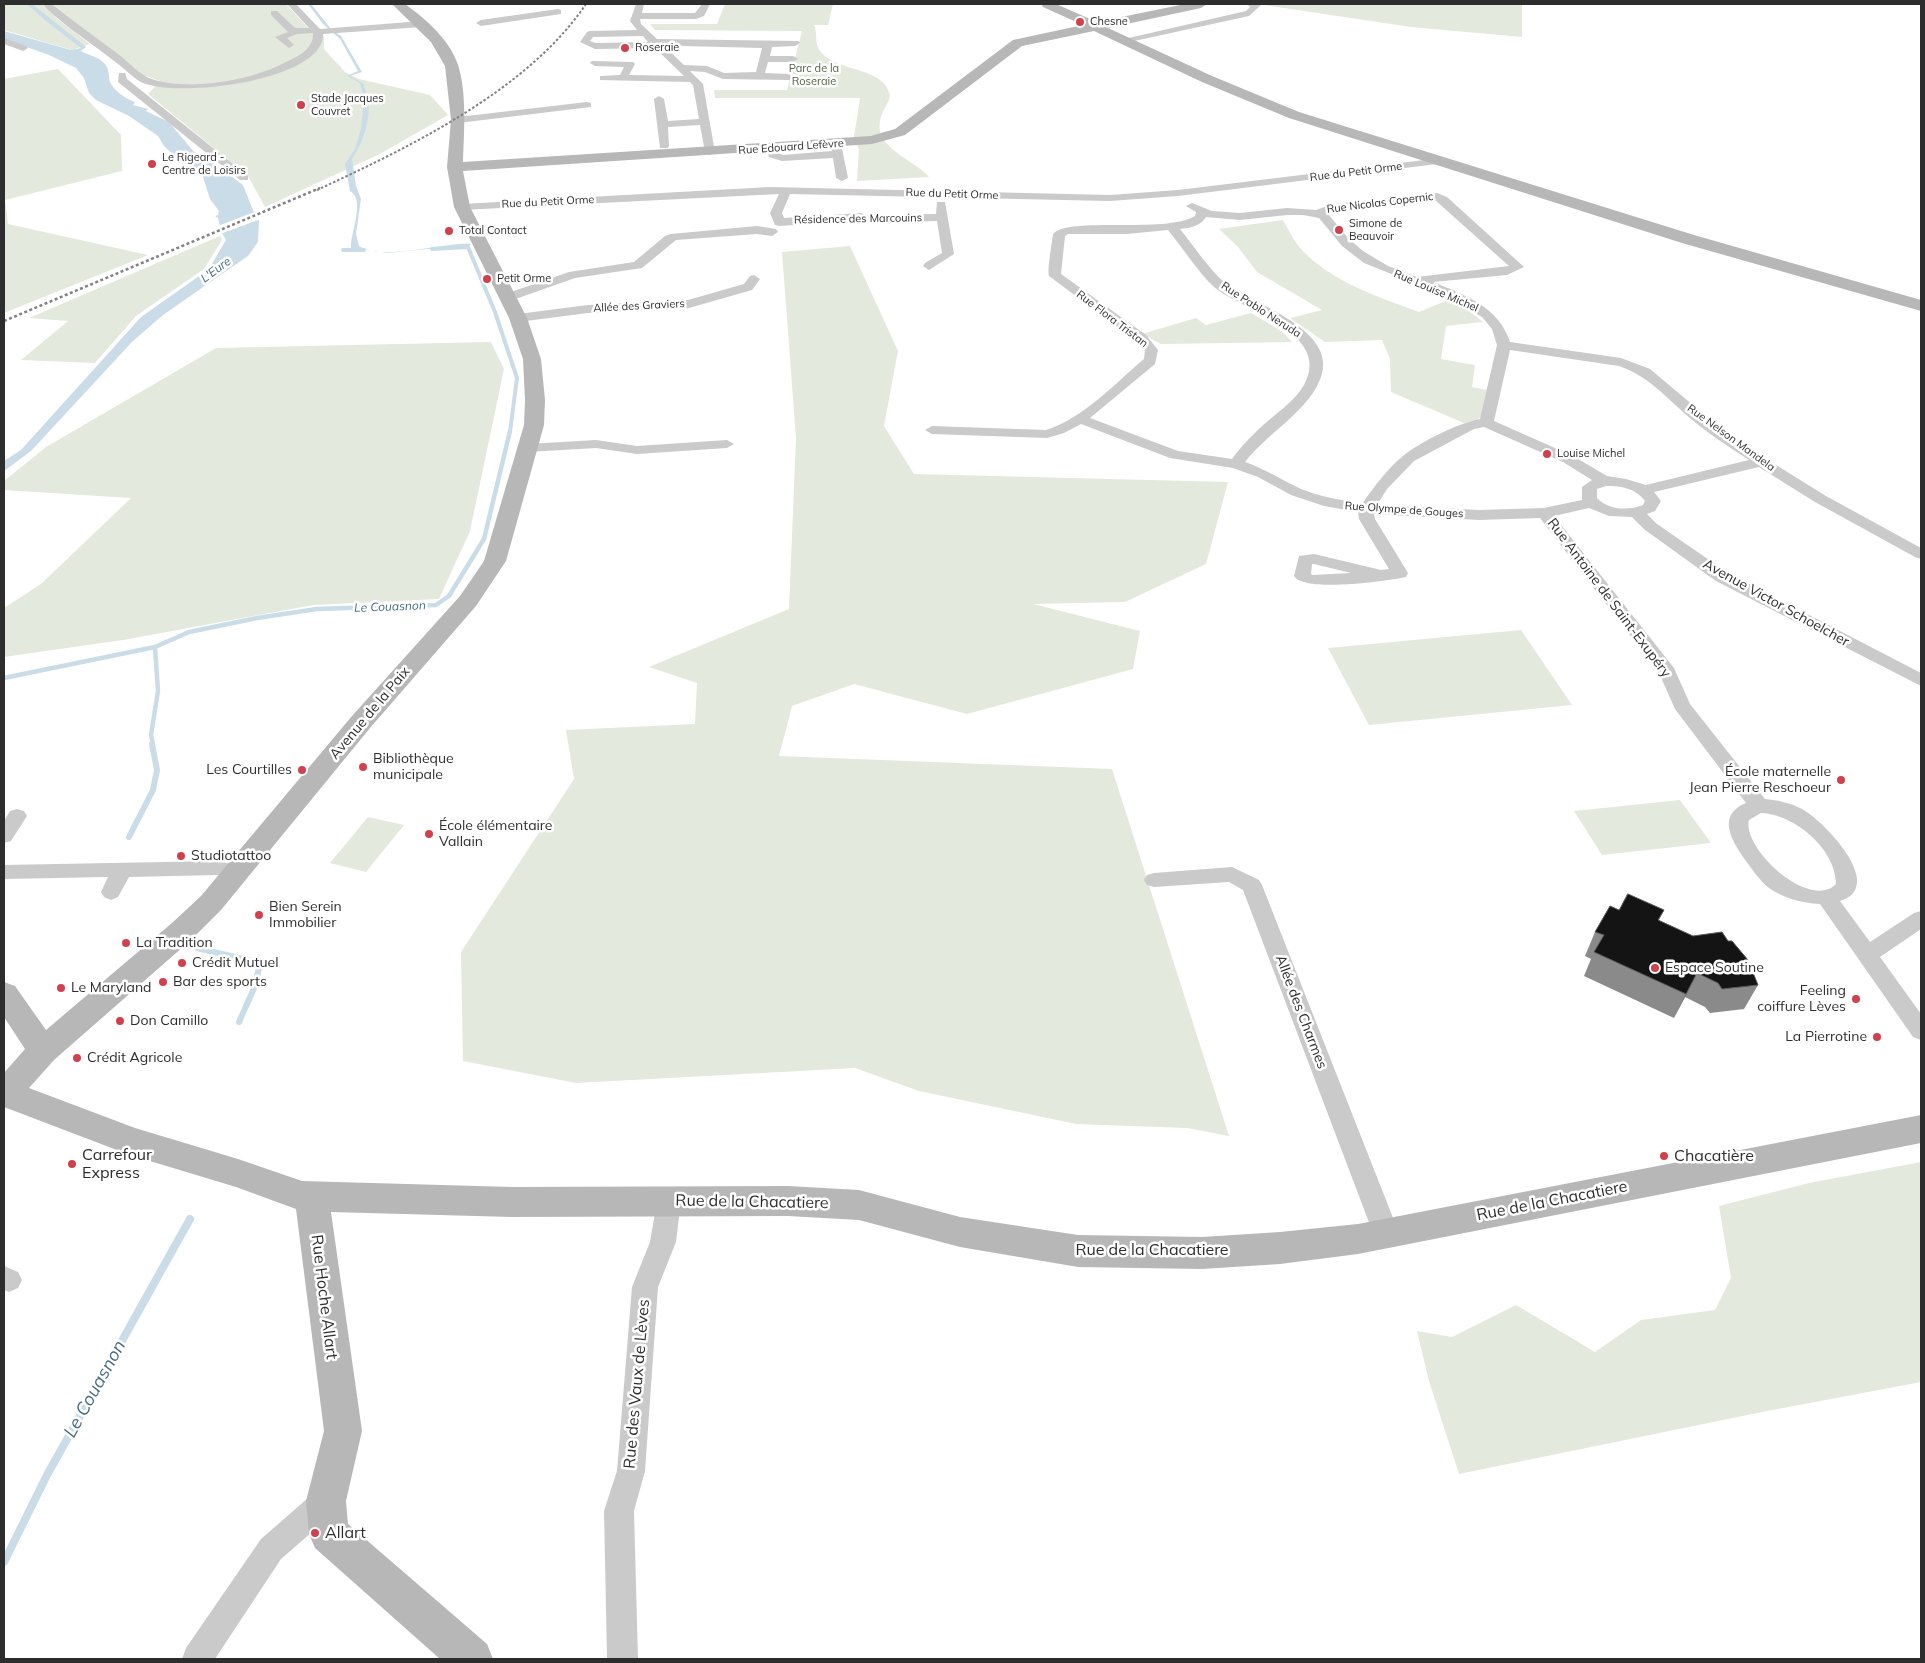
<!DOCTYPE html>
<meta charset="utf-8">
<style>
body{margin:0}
#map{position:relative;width:1925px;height:1663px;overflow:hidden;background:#fff;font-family:Mulish,sans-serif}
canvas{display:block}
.frame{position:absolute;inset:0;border:5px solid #2d2d2d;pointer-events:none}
</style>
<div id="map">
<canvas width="1925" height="1663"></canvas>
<div class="frame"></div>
</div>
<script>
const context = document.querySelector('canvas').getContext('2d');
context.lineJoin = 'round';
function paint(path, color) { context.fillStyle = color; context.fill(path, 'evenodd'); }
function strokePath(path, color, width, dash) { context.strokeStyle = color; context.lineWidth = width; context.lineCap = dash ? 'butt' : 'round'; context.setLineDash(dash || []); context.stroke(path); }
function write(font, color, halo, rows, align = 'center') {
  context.font = font + ' Mulish,sans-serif'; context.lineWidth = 5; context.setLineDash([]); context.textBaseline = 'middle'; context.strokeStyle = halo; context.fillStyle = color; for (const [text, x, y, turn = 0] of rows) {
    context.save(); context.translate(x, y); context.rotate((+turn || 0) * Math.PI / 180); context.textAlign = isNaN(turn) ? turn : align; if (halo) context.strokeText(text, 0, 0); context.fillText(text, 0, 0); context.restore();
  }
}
paint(new Path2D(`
 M4,4H43L56,18L90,44L72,50L4,30Z
 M53,4H286L309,29L324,36V49L345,72L359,79L430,95L448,115L378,155L265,207L248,176L148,94L160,81L140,74Z
 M725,4H833L828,25H814C818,34 814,43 820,51C837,73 885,66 890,96C888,105 881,112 880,121C874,148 915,160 929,177L857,181L859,150L854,137L860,98H715L714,90H787L802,31L655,30L650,24H717Z
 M1257,4H1522V37L1411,27Z
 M58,69L121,135L122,171L5,200L8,224L148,255L4,313V79Z
 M1283,220C1289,230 1294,242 1302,250C1332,282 1379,297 1419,312L1448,300L1464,307L1483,322L1446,326L1441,359L1475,365L1472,387L1487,390L1483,416L1476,420L1464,423L1391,392L1390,359L1382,340L1325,342L1290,318L1322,310L1257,272L1238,247L1219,229Z
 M220,236L222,240L204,269L136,316L95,363L21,360L68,321L29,318Z
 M850,246L898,351L884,426L914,474L1228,482L1206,564L1125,602L1033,604L1140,631L1133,669L967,714L854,684L792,706L779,756L1112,769L1229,1136L1187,1128L1076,1124L919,1091L855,1068L576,1083L463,1061L461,952L574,779L566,730L695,724L697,683L649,667L789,609L796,438L782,252Z
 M1251,313L1283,332L1292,342L1161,344L1142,334L1196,318L1206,325Z
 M491,342L504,369L470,531L439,599L313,605L123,640L4,657V608L41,584L131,498L4,490V481L46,447L216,348Z
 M1521,630L1572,705L1369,725L1328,648Z
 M1680,800L1711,843L1602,855L1574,811Z
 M368,817L404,825L366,872L330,863Z
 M1921,1162V1382L1762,1412L1459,1474L1429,1381L1417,1331L1452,1337L1516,1305L1595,1352L1641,1320L1715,1310L1731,1278L1719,1206L1809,1183Z`), '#e3e9dc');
paint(new Path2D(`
 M27,4H32L86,47L81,51C87,55 98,56 104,63C110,69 108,75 110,82C114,91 126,99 135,102L133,105L148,109L146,111L169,122L194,152L211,161L243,185L257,220H259L258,242L248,256L163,315L132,342L31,451L4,471V461L21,450L141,317L209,269L226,240L222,233L232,229L230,223L220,227L218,218L215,216L218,215L219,211L210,199L202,174L177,158L164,146L158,136L129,116L96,100L89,93L84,78L76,68L49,55L4,39V31L71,50L81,48L46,21Z
 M308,4H311L331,29L341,36L362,72L350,76L364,84C364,90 367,93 368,99C371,121 363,142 352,159L356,186L361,199L356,234L359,246C382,262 443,242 471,244L467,248L448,247L387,253L351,248C350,233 366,200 350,191L345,164L355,149L361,129L364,99L360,83L347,76L358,71L340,39L323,24Z`), '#cadce7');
paint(new Path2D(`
 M257,211L261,219L220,234L221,231L229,228L220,229L218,226Z`), '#fff');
strokePath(new Path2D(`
 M432,249L468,247L495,312L517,378L510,432
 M343,250H364`), '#cadce7', 4);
strokePath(new Path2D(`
 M4,678L155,647L189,632L257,618L317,609L436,605L449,596L484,539L510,431
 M153,745L151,735L158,691L155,647`), '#cadce7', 4.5);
strokePath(new Path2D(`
 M129,837L153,790L157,770L152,744
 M197,948L260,963L255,986L239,1022`), '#cadce7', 6);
strokePath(new Path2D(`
 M4,1562L47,1475L190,1219`), '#cadce7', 8);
paint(new Path2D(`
 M43,4H52C75,22 99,40 122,57C130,64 140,74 149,78C185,92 247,81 280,65C294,58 314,51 313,33L297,34L287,38L294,45L289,48L275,37L288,32L271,15V11H277L295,28H309L287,4H296L320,29L422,21L427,24L422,27L323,34C325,81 175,99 141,82C132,77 123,67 114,61C97,47 54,19 43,4Z
 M636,4H644L642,13H695L702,4H710L704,16L696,19H640L641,24L657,39L798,41L800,43L795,46L772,47L770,56H793L798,59L793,62H768L765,73L789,74L794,77L789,80L723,79L705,72L690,71L703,84L715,152L710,155L705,152L700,125L668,127L669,146L668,148H660L654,99L659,96L664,99L668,121L699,119L693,85L690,82L600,80V76L620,75L624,67L595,66L590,63L592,61L633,62L635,64L629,75L684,76L655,48L595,49L580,42L587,32L590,31L637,30L630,21ZM643,36L648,42L596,43L590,41L593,37ZM670,43L683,46L762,48L756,72L724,73L707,66L684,65L662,44Z
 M1247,4L1261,5L1249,16L1125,43L1120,40L1246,11L1250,7Z
 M558,9L561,10V14L481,26L476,23L481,20Z
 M4,38L26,46L28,48L23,51L4,44Z
 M119,73H125L127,79L248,176V180H240L118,82Z
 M587,102L591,103V107L458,123L453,120L458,117Z
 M836,141L841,144L848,178L842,181L836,178L833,158L782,161L769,157L766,148L771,145L775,146L778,153L783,155L832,151L831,144Z
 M1441,158L1447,161L1445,163L1178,196L1110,201L790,194L782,213L784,218L861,213L866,215L936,214L937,202H945L954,254L929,270L923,266L925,263L942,253L937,221L862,223L857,221L779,226L775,225L770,213L779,194L462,210L456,207L462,204L770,187L1110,195L1178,190Z
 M1437,193L1447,197L1524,267L1507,275L1433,282C1465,295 1499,307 1510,342L1621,358L1650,369L1713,422L1768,460L1826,496L1921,548V559L1915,557L1815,502L1759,467L1654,492L1661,501L1655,511L1647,514L1657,524L1728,573L1921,673V686L1716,581L1645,530L1632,517L1609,516L1589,508L1554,516L1674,668L1690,704L1765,799C1777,800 1791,803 1802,809C1823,820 1888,887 1840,901L1870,942L1914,913L1921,911V929L1880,957L1921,1014V1040L1913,1037L1820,904C1802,903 1783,898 1769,888C1759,880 1753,870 1746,861C1733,842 1715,816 1746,803L1675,709L1659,673L1540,518L1479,520L1374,514L1375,519L1408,573L1406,577C1386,581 1305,593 1294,576L1299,556L1314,554L1381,570L1389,569L1359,519L1358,512L1324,506L1291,495L1258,477L1233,468L1170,458L1081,424L1064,433L1047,438L932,434L925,430L932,426L1046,430C1084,418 1114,384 1144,359L1145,350L1139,343L1049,276C1047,270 1052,243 1053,234C1068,216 1165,234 1195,216L1196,212L1186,206L1192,203L1212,211L1240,213L1287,208L1316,210L1333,204ZM1435,200L1509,266L1417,277L1388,266L1363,251L1348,238L1328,214L1335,210ZM1287,215H1303L1319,218L1342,246L1364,263L1444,295L1482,317L1492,329L1497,345L1480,419C1461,422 1418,443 1403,456C1387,469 1374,487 1362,504C1341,500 1321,497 1301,489C1282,480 1265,469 1245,462C1266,435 1299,417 1316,388C1350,332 1256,307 1224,282C1209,269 1193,245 1180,229C1190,228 1201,226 1206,217L1240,220ZM1168,230C1182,247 1198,272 1214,287C1243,311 1333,333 1304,385C1296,399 1281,410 1269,420C1255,432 1243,444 1232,459L1178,451L1090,418L1155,364L1158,350L1146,335L1061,274L1065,236L1068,234H1127ZM1510,350L1619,366C1651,377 1670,402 1696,423C1713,437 1731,448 1749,460L1646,485L1626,479L1607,476L1573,456L1494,421ZM1484,427L1563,462L1592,480L1582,487V500L1544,508L1479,510L1377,505L1387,489L1414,461L1474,429ZM1606,486C1622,486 1635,488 1645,501L1643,505C1628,511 1608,510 1597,498V489ZM1312,564H1314L1351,573L1313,575L1311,574ZM1761,813C1794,814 1836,849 1836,884C1810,911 1742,849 1749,820Z
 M757,226L776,229L778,232L772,236L757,234L676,240L642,268L575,278L507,302L501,298L502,295L569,272L634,262L665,236L671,234Z
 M754,275L760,279L752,290L689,308L588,313L518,322L511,318L518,314L588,305L688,300L744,284L750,276Z
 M596,440L637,446L727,440L734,444L727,448L637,454L596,448L528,452L521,448L528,444Z
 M17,809L24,811L27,816L11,841L4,843V821L10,811Z
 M218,861L245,867L248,872L245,877L238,879L218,875L129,877L118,897L111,900L104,897L101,892L108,877L4,879V865Z
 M1232,867L1259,880L1262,885L1399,1233L1395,1241L1386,1244L1377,1241L1373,1233L1243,890L1229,882L1154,887L1147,885L1144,880L1147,875L1154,873Z
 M669,1190L678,1193L681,1201L676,1242L658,1287L645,1471L634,1511L638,1659H607L604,1511L617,1471L632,1287L650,1242L657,1201L660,1193Z
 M4,1266L18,1272L22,1280L18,1288L9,1292L4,1290Z
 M326,1487L336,1491L340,1501L336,1511L281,1559L215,1659H182L186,1648L261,1539L316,1491Z`), '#cacaca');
paint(new Path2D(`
 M392,4H405C426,19 450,40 458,65C467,92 464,134 463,162L871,136L895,129L1013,40L1083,25L1043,7L1041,4H1056L1097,22L1185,4H1207L1201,8L1108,28L1212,76L1299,112L1694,235L1921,300V311L1682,243L1289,118L1202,82L1094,31L1022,46L905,135L872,144L463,171L470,207L527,318L541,359L545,400L544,425L506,561L476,606L370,728L221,910L192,939L54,1060L29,1088L135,1128L238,1159L302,1181L512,1187L788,1186L859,1190L960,1217L1078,1235L1202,1237L1280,1232L1358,1224L1921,1115V1143L1358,1254L1280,1264L1202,1269L1078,1267L960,1247L859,1220L788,1216L512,1217L331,1212L362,1431L346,1501L348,1524L487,1644L493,1659H440L315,1548L309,1534L306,1501L324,1431L296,1209L236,1187L130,1155L4,1107V1073L25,1049L4,1017V982L15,986L46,1030L172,923L201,896L352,716L460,596L484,561L524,425L525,400L523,359L509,318L454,207L447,167L451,120L445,66L431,42Z`), '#b7b7b7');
strokePath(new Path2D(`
 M317,190C410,147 528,90 586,4`), '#828282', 2, [2.5, 2]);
strokePath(new Path2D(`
 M4,321L320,188`), '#828282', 2.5, [3, 2.5]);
paint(new Path2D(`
 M1619,910H1664L1659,920L1758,985L1744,1009L1710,1013L1705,1007L1685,997L1674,1018L1584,976L1591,959L1585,956L1595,932Z`), '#8a8a8a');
paint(new Path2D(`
 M1697,973L1685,997L1674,1018L1686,994Z`), '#5a5a5a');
const building = new Path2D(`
 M1628,894L1664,910L1658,920L1693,936L1722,932L1728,941H1732L1748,960L1758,985L1722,989L1718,983L1697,973L1686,994L1594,952L1604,935L1595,932L1610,906L1619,910Z`);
paint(building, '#141414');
strokePath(building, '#5a5a5a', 1);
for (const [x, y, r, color] of [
 [1080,22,5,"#d1414d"],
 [625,48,5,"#d1414d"],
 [301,105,5,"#d1414d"],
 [152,164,5,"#d1414d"],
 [1339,230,5,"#d1414d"],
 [449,231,5,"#d1414d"],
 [487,279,5,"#d1414d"],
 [1547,454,5,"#d1414d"],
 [363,767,5,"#d1414d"],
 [302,770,5,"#d1414d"],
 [1841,780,5,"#d1414d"],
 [429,834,5,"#d1414d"],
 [181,856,5,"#d1414d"],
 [259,915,5,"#d1414d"],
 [126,943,5,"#d1414d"],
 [182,963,5,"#d1414d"],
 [1655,968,5,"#d1414d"],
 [163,982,5,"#d1414d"],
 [61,988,5,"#d1414d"],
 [1856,999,5,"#d1414d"],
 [120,1021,5,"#d1414d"],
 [1877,1037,5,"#d1414d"],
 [77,1058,5,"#d1414d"],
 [1664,1156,5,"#d1414d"],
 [72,1164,5,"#d1414d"],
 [315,1533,5,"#d1414d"]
]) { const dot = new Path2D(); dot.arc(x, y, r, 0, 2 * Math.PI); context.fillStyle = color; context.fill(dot); strokePath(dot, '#fff', 2); }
write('11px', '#2d2d2d', '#fff', [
 ["Chesne",1090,22],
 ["Roseraie",635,48],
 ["Stade Jacques",311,99],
 ["Couvret",311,112],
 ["Le Rigeard -",162,158],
 ["Centre de Loisirs",162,171],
 ["Simone de",1349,224],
 ["Beauvoir",1349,237],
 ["Total Contact",459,231],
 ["Petit Orme",497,279],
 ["Louise Michel",1557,454]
], 'left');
write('11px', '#50633f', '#fff', [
 ["Parc de la",814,69],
 ["Roseraie",814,82]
]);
write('11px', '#2d2d2d', '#fff', [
 ["Rue Edouard Lefèvre",791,147,-4],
 ["Rue du Petit Orme",1356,172,-7],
 ["Rue du Petit Orme",952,194,2],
 ["Rue du Petit Orme",548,202,-3],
 ["Rue Nicolas Copernic",1380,203,-7],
 ["Résidence des Marcouins",858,219,-1],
 ["Rue Louise Michel",1436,291,23],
 ["Allée des Graviers",639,306,-3],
 ["Rue Pablo Neruda",1261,310,33],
 ["Rue Flora Tristan",1112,319,37],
 ["Rue Nelson Mandela",1731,438,36],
 ["Rue Olympe de Gouges",1404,510,4]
]);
write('italic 12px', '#446c85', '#fff', [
 ["L'Eure",216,270,-36],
 ["Le Couasnon",390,607,-2]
]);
write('14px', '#2d2d2d', '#fff', [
 ["Rue Antoine de Saint-Exupéry",1609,598,53],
 ["Avenue Victor Schoelcher",1776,603,29],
 ["Avenue de la Paix",370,713,-50],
 ["Allée des Charmes",1301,1012,69]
]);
write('14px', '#2d2d2d', '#fff', [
 ["Bibliothèque",373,759],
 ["municipale",373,775],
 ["Les Courtilles",292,770,"right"],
 ["École maternelle",1831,772,"right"],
 ["Jean Pierre Reschoeur",1831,788,"right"],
 ["École élémentaire",439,826],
 ["Vallain",439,842],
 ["Studiotattoo",191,856],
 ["Bien Serein",269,907],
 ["Immobilier",269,923],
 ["La Tradition",136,943],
 ["Crédit Mutuel",192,963],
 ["Espace Soutine",1665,968],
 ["Bar des sports",173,982],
 ["Le Maryland",71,988],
 ["Feeling",1846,991,"right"],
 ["coiffure Lèves",1846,1007,"right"],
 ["Don Camillo",130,1021],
 ["La Pierrotine",1867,1037,"right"],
 ["Crédit Agricole",87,1058]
], 'left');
write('16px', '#2d2d2d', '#fff', [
 ["Carrefour",82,1155],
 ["Express",82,1173],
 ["Chacatière",1674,1156],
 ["Allart",325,1533]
], 'left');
write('16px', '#2d2d2d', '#fff', [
 ["Rue de la Chacatiere",1552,1201,-11],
 ["Rue de la Chacatiere",752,1202,1],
 ["Rue de la Chacatiere",1152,1250],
 ["Rue Hoche Allart",324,1297,83],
 ["Rue des Vaux de Lèves",637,1384,-85]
]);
write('italic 18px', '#446c85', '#fff', [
 ["Le Couasnon",95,1389,-61]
]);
</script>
